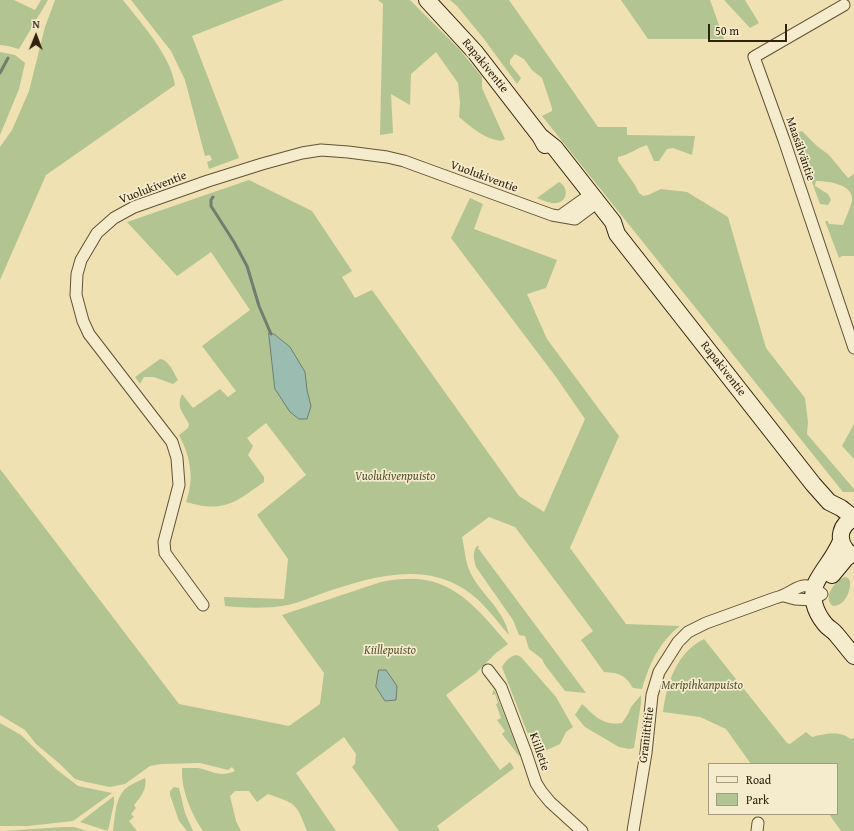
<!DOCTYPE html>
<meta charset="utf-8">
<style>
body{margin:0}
#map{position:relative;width:854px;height:831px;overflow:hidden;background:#efe1b2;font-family:"Gentium Book Plus",serif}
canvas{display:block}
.legend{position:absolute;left:708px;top:763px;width:130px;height:52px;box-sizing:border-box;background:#f5eccd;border:1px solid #a69b80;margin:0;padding:5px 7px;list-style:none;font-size:12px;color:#30220d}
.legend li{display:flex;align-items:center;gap:8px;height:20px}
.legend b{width:20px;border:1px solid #a69b80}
.north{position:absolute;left:16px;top:16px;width:40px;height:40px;-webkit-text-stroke:3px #f5eccd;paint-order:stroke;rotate:1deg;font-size:11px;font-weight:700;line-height:16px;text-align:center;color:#30220d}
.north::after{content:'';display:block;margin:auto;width:14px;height:18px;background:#30220d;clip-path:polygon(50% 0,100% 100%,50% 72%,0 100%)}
.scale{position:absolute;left:708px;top:24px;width:79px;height:18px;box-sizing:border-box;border:2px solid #30220d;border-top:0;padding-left:5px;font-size:12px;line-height:14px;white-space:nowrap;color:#30220d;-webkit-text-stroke:3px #f5eccd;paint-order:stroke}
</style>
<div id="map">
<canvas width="854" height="831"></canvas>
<ul class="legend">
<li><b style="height:5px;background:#f5eccd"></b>Road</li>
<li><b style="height:11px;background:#b2c491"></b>Park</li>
</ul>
<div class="north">N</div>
<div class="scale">50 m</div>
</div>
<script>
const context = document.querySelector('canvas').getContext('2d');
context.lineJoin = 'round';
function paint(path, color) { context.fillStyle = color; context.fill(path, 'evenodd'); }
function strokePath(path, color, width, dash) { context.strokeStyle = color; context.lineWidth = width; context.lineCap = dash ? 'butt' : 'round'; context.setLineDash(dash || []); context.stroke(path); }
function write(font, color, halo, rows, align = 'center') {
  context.font = font + ' "Gentium Book Plus",serif'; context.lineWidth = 3.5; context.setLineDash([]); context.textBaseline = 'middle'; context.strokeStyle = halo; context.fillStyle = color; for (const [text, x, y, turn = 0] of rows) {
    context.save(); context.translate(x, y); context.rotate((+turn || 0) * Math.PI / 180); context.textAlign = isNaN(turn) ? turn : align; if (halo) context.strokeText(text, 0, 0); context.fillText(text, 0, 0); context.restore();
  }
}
paint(new Path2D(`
 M0,0H14L35,10L41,0H48L19,49L8,46L0,45Z
 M55,0H123C141,23 171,56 175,85L46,175L0,280V147L12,130L29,91L45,27Z
 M131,0H284L192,36L239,158L209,169L207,162L212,160L210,155L205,156L185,80L171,51Z
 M378,0H410L459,49L482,77V88L505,139L501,141C485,139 472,128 459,117L460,103L458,83L436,52L411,74L410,105L391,94L393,133L380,135L383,4Z
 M450,0H509L598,127H627V135L695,136L692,155L673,148L667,149L659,161H654L647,145C637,148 629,155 618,157V161L635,185L639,193L643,196L648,195L661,189L687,192L728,217L766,348L805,398L808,422L807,434L854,489V492H843L542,116L552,111V108L542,78L532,70L524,59L515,54L510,60V64L521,78L517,84L484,39L457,6Z
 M621,0H710L724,39H648Z
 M724,0H745L759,23L750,28Z
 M0,52L15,55L25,63L19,89L0,135Z
 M802,131L817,146L829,155L848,178L854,174V256H842L839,258L825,221H828L829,224L843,225C846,217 850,209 852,201C854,184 828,181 816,181L815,186L828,194L831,200L828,205L820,204L794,133Z
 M249,180L312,211L352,271L342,277L355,298L372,290L519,496L544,512L585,419L556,377L451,238L470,198L483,204L474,229L557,260L546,288L527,294L547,339L619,436L570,548L626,624L680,626C659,642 649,665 642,689L633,688C625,675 620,673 604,672L581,640L593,631L515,527L489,517L462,537C465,550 465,562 471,574C482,595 504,610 509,635C495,619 482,600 464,589C421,561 368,578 323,593C312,597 300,602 288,605C267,609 246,608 225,606L224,597L284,599L288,559L257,515L306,475L266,423L247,438L253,446L248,455L264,477V482C234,503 224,513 186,502C195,478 190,456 179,435L188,428L189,424C183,412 176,408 182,394L193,408L220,389L228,397L236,391L202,346L250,310L211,252L177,276L127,222Z
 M559,182C569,187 568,202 556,203C550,204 543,200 537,198Z
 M160,359C169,360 174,373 178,380L173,384L154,377H144L140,384L135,377Z
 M854,424V459L842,446Z
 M0,469L179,704L289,726L320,704L324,673L282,615L381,582C446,568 470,600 508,644L496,653L476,673L446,695L500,770L510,762L514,768L437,826L440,831H399L352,767L355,764L356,754L344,737L296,773L336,831H307C296,802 296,804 268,794L257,802L249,791H235L230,796L236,821L241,831H203C191,813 181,790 182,768C187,768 193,768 198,768C213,771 219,778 235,771L232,767L228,770L200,763L161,764L150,766L125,784L110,787L86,782L75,779L60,764L36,744L25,730L0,715Z
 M477,546H479L478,548L586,693L565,691L545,665L542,659L529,649L525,636L519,635L513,620L476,567C474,560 472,552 477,546Z
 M845,577L848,578L850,581C851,591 845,606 833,606C822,598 835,580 845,577Z
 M704,639L787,743L790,744L806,732L812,737C822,734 842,730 850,739L854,738V831H841L829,814H837V764H751L726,729L700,717L663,712C667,683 676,653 704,639Z
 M517,655L521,657L556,697L573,727L566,732L560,744L536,755L502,667C506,661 509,656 517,655Z
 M494,689L520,755L519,756L502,734L505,731L497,720L501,718L496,704L498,703L495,694L492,695Z
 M641,695V703L634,748L629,749L619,747L585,727L575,715L582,704C595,716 603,726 622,723L628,714L631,707Z
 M0,723L21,735L56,769L78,786L112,793L73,821L28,826H0Z
 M145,778C148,788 140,798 134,805L136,808L131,814L134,817L129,821L137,831H113C115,818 115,799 125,789C131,784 139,781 145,778Z
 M174,787L179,788L185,813L193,831H187L179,821L170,795V791Z
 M114,796V803L108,831L80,822Z
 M63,827H74L87,831H3Z`), '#b2c491');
const water = new Path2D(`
 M269,333L274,334L290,347L305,372L307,390L311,406L307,419H299L290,412L275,389Z
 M379,670H386L397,686L396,700L385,701L376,687Z`);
paint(water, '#9abcb1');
strokePath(water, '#707e6f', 1);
strokePath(new Path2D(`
 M0,73L8,58
 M213,197L211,200V206L234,242L247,266L259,306L271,334`), '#707e6f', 3);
const street = new Path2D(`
 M844,5L754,57L784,140L854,348
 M203,605L165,553L164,542L179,485L177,458L172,442L89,334L83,321L76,295L77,274L81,260L97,233L114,218L134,207L208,181L262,164L302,153L321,150L348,152L387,157L404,161L552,215L575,219L591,207L594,198L584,199L560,216
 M488,670L501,687L526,753L536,783L541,791L550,802L582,831
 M633,831L646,753L652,695L659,672L678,642L688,632L706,623L775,598C795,594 801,575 822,594L813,600L795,599L784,596
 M757,831L758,823`);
const secondary = new Path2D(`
 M427,0L475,52L540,136L545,145
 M540,136L555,148L613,222L617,234L813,484L829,502L841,508L854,518
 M841,541C834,558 825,566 817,581C809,595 815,612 825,624C828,628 833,630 836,634C842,641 848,649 854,656
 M846,550C837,539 840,524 854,519
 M832,575L846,558L852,554`);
strokePath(street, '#605236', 13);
strokePath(secondary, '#30220d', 18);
strokePath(street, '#f5eccd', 11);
strokePath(secondary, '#f5eccd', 16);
write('12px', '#30220d', '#f5eccd', [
 ["Rapakiventie",485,66,51],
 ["Maasälväntie",800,149,71],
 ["Vuolukiventie",484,177,20],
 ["Vuolukiventie",153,188,-21],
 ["Rapakiventie",723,369,52],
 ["Graniittitie",647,735,-83],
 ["Kiilletie",539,752,71]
]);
write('italic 12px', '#575335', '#f5eccd', [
 ["Vuolukivenpuisto",395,477],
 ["Kiillepuisto",390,651],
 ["Meripihkanpuisto",702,686]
]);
</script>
